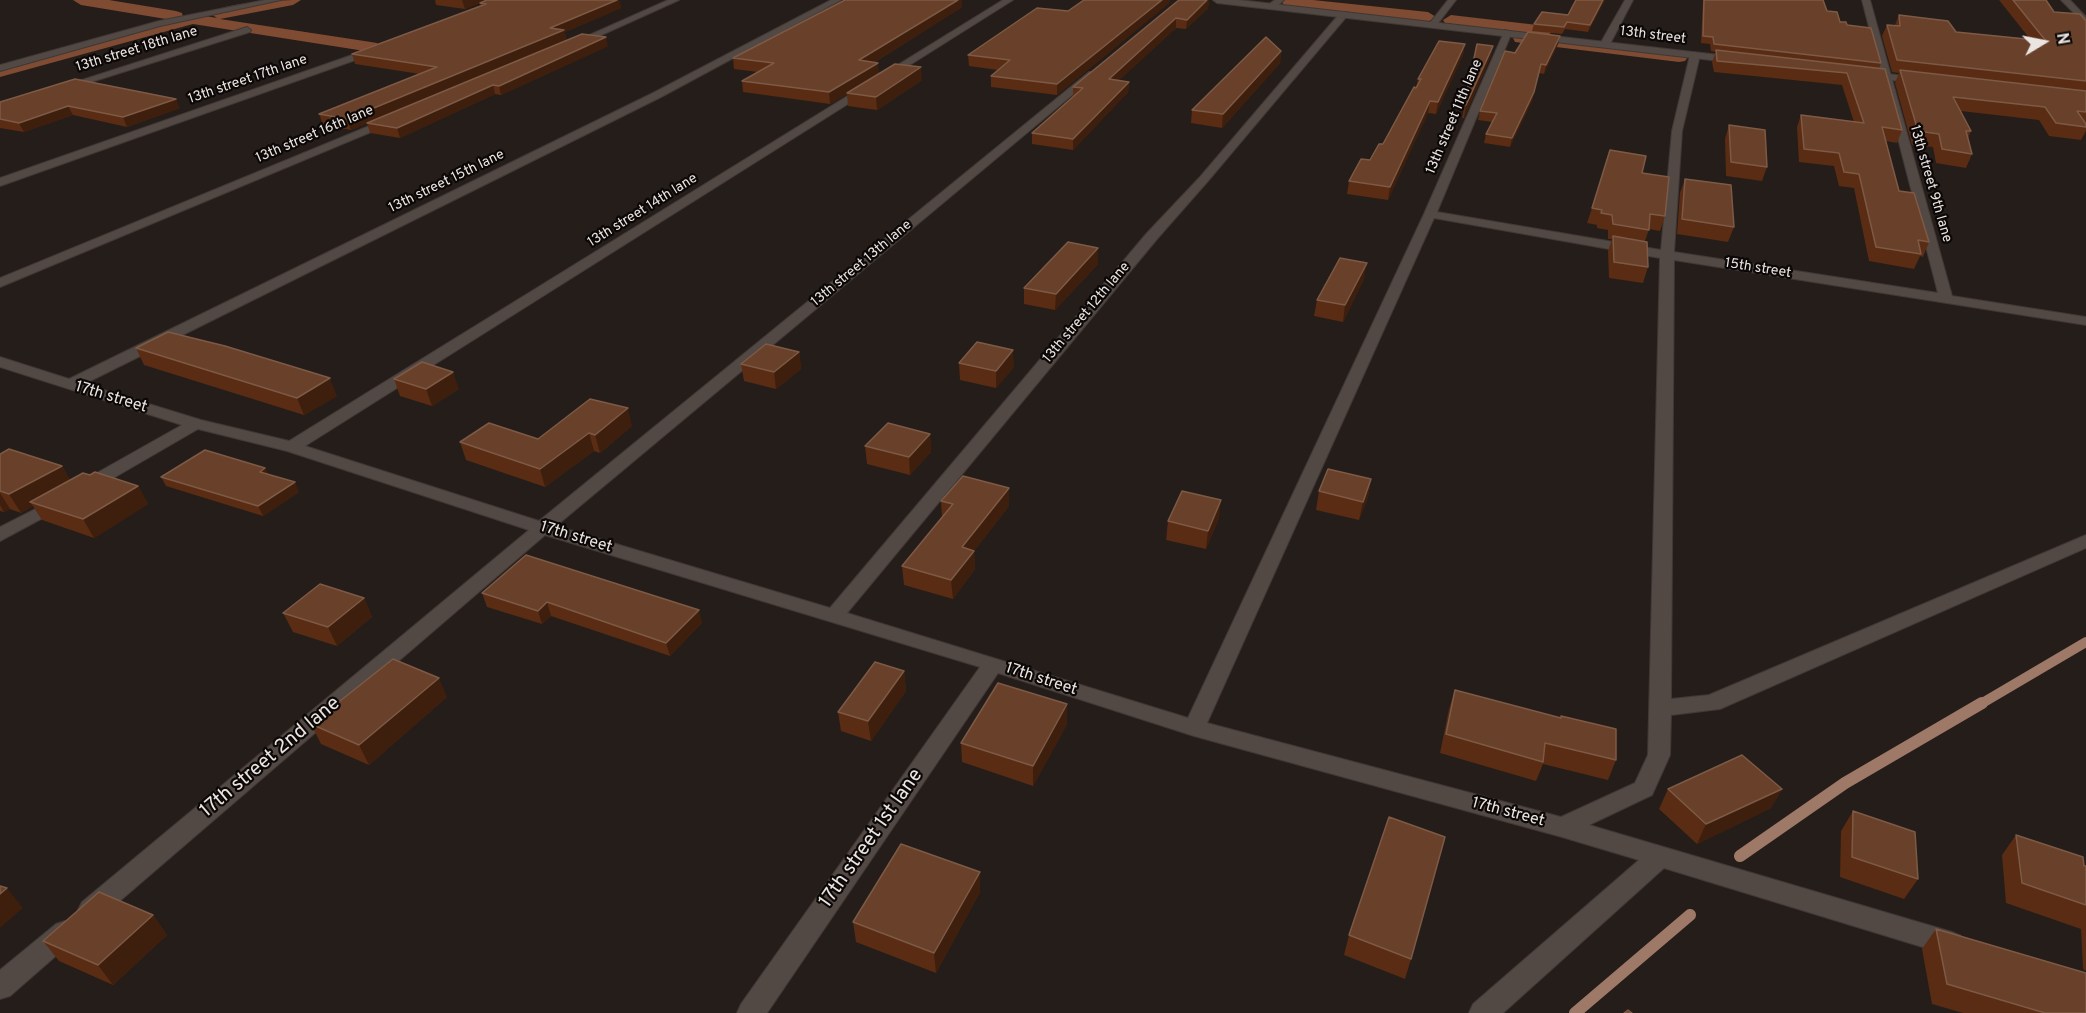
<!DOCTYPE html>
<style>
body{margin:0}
#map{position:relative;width:2086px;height:1013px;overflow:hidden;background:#251d19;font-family:Overpass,sans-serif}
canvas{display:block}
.north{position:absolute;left:2014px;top:12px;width:60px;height:60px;-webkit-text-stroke:4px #0c0807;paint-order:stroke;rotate:80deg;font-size:16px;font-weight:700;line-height:24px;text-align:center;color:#ebe5e2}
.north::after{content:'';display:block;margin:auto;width:21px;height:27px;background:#ebe5e2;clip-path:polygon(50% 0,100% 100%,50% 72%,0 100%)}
</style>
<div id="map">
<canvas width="2086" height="1013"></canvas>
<div class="north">N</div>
</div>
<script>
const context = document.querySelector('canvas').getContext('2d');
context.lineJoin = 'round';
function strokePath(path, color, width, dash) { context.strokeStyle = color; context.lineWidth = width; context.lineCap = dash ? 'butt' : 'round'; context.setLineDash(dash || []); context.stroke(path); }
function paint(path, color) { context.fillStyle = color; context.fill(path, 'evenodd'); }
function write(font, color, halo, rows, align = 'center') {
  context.font = font + ' Overpass,sans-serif'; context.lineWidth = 4.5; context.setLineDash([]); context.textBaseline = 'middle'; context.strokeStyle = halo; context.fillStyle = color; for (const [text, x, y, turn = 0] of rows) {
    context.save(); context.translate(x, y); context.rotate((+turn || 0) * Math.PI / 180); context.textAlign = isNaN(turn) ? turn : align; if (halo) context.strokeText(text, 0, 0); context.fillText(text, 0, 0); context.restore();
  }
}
strokePath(new Path2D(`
 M1979,705L2086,642`), '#9f7967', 10);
strokePath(new Path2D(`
 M1740,856L1845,783L1982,703
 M1575,1013L1690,915`), '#9f7967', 12);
paint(new Path2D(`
 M73,0H109L176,11L182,13L183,17L194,14L217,18L211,14C221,2 283,0 301,0L293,5L220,19L371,42L377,43L379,47L377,51L371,52L193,24L0,77V67L172,20L81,5Z
 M1282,0H1313L1428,12L1436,17L1428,22L1288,7L1283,5Z
 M1451,15L1546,26L1554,31L1546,36L1445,23L1443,20Z
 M1521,33L1679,52L1685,53L1688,57L1685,61L1679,62L1515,42L1513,38L1515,34Z`), '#7f4b32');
const street = new Path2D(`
 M265,0H281L160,26L0,71V65L159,21Z
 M668,0H679L575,47L567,45Z
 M831,0H841L661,97L84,384L201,420L289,441L1003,0H1013L305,446L539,521L1089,72H1095V76L556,526L830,608L1147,233L1200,177L1341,12H1347V16L1208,181L1157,239L847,613L1188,718L1424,214L1505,30L1512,32L1437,212L1661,250L1672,131L1690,55L1695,52L1700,55L1682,131L1674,252L1938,293L1862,0H1870L1952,296L2086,317V325L1674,260L1671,699L1709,695L2086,535V548L1720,709L1671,715L1670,755L1652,795L1589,825L1952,932L1961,936L1965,944L1961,952L1952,956L1664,868L1503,1013H1469L1473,1004L1639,860L1562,837L1194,736L998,673L767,1013H737L741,1004L980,667L545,535L100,918L91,921L82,918L78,910L82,902L529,530L287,451L198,429L91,491H79L76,487L79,483L182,425L0,367V357L69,379L653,93ZM1434,218L1660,258L1648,755L1635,783L1561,817L1207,723Z
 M1275,0H1284L1275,8H1269V4Z
 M1448,0H1456L1436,26H1430L1429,24Z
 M1625,0H1633L1610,44L1602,46L1600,44Z
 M2061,0H2070L2086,17V25Z
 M247,27L251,30L250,32L66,90L57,88Z
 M375,47L380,50L378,52L0,186V178Z
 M391,117L396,120L395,122L0,287V278Z
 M59,497L65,498L68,502L65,506L0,541V527Z
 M65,921L74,924L78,932L74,940L10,996L0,999V970L56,924Z`);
const secondary = new Path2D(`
 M1213,0H1239L1737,57L1742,60L1737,63L1217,3Z
 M1863,71L1922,78L1927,81L1922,84L1860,76L1858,74Z`);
strokePath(street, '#3f3836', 2);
strokePath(secondary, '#3f3836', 2);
paint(street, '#524844');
paint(secondary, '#524844');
paint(new Path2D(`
 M435,0H619L621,8L565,32L566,40L351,130L323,125L319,114L420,74L355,64L352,54L481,6L480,3L465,9L436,5Z
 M1084,0H1170L1169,3L1057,95L991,87V76L998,70L969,66L968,55L1068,11Z
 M1179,0H1209L1208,8L1186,29L1176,28L1118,81L1129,82L1128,92L1073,150L1032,144V133L1073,97V87Z
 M1576,0H1605L1588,32L1565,29L1562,34L1532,31L1534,24L1568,15Z
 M1703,0H1823L1827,11L1840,22L1847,25L1881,63L1879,68L1902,130L1897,143L1886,141L1899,191L1929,242L1923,257L1920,256L1914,269L1869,261L1854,188L1839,186L1834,166L1799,162L1797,127L1801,115L1854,122L1842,85L1714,72L1712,62L1716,52L1711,51L1710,44L1701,43Z
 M1999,0H2046L2054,12L2086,21V131L2081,140L2049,136L2039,120L1961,111L1971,131L1968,138L1972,154L1966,168L1936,163L1933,147L1912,145L1895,83L1899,73L1892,72L1882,36L1887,25H1895L1899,15L1956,32L2030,39Z
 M962,7L875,62L879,74L922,80L877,110L848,106L847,94L830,104L743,92L742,81L758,72L734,69L733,58Z
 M1465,44L1463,55L1436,114L1428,113L1388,200L1347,194L1349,181L1370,160L1383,144L1416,88L1418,79Z
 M1477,44L1493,46L1490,58L1464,118H1462Z
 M1558,44L1544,74L1539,73L1532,101L1510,147L1484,143L1486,134L1492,122L1478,120L1480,111L1515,53Z
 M608,46L501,95L495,94L400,138L370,133L367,123Z
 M1281,51L1280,63L1222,128L1191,123L1192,110Z
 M0,102L180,108L127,127L73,115L24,132L0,128Z
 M1729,125L1767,167L1762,181L1726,176L1725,139Z
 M1642,173L1665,216L1660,231L1649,229L1645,241L1648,267L1643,283L1609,278L1608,251L1612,239H1608V230L1597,228V225L1587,223L1592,208Z
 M1685,179L1734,227L1728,242L1677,234L1680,193Z
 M1098,264L1055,310L1024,304V288Z
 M1364,279L1343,322L1314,316L1317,300Z
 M136,348L337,396L304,415L144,365Z
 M799,352L801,369L776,389L744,381L741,364Z
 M959,363L1014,367L996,388L960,380Z
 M394,379L459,389L432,406L400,396Z
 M632,426L600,453L594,451L545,487L466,460L460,442L538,439Z
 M930,434L931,452L910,475L867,464L865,446Z
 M0,454L62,466L70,480L90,475L138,486L148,504L94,538L42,520L33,506L21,513L10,509L4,512L0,511Z
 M265,468L268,474L299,492L263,516L166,486L161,477Z
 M1371,479L1368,497L1359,520L1316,510L1319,491Z
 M1009,488V506L974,551L975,569L953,599L904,585L902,566L942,517L941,501Z
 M1219,518L1206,549L1166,540L1168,521Z
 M482,593L702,623L670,656L551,616L542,624L487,607Z
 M364,598L372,617L337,646L293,632L283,613Z
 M904,671L906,691L871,741L841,731L838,712Z
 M1455,690L1560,718L1561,716L1616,760L1608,780L1543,764L1536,781L1440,753L1449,709Z
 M447,697L369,765L321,744L311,724Z
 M1067,724L1033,786L962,762L961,743Z
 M1668,789H1782L1771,808L1697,844L1659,809Z
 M1853,811L1918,879L1904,899L1840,877L1841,831Z
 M2016,835L2086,866V971L2083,969L2081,929L2006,903L2002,855Z
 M980,892L936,973L856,942L853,922Z
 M153,915L167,935L113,985L59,961L43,941Z
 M1936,929L2086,1013H1963L1932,1004L1922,949Z
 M1349,935L1411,959L1405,979L1344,955Z`), '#592c13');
paint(new Path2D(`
 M462,0H489L465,9Z
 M617,0H619L621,8L565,32L566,40L351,130L347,119L550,28Z
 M958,0H962V7L860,71L859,60Z
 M1162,0H1170L1169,3L1057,95V84Z
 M1207,0H1209L1208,8L1186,29L1187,20Z
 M1603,0H1605L1588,32L1590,25Z
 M1176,18V28L1109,90V79Z
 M1560,36L1558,44L1544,74L1546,65Z
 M606,37L608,46L501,95L499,86Z
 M1465,44L1463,55L1436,114L1438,102Z
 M1493,46L1490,58L1464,118L1466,105Z
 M1281,51L1280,63L1222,128L1223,114Z
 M878,63L879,74L830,104L829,92Z
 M921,67L922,80L877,110L876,97Z
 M1129,82L1128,92L1073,150V139Z
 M493,85L495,94L400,138L397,128Z
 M1534,92L1532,101L1510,147L1512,138Z
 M176,99L180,108L127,127L123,117Z
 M1430,101L1428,113L1388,200L1390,187Z
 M68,106L73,115L24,132L19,123Z
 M1098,248V264L1055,310L1056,294Z
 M1367,263L1364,279L1343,322L1345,305Z
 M1013,350L1014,367L996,388V371Z
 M799,352L801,369L776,389L774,372Z
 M453,372L459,389L432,406L426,389Z
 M330,378L337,396L304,415L297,398Z
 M628,408L632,426L600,453L595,435Z
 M589,433L594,451L545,487L540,469Z
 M930,434L931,452L910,475L909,457Z
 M62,466L72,484L30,502L33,506L21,513L9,494Z
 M265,468L270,477L260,472Z
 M1371,479L1368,497L1359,520L1363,502Z
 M295,482L299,492L263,516L258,506Z
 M138,486L148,504L94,538L83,519Z
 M1009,488V506L974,551L975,569L953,599L951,580L962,547Z
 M0,493L10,509L4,512L0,505Z
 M1221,500L1219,518L1206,549L1208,531Z
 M364,598L372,617L337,646L328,627Z
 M547,602L551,616L542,624L538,611Z
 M699,610L702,623L670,656L666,643Z
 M904,671L906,691L871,741L868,721Z
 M439,678L447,697L369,765L359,745Z
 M1067,704V724L1033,786V766Z
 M1782,789L1771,808L1697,844L1706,824Z
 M980,872V892L936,973L934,953Z
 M7,888L23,908L0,928V894Z
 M153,915L167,935L113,985L98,965Z`), '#3e1e0c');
const building = new Path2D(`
 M487,0H617L550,28L564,30L347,119L319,114L437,67L352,54L486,4L480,3Z
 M845,0H958L859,60L878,63L829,92L742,81L774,63L733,58Z
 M1084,0H1162L1057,84L991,76L1010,60L968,55L1037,8L1068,11Z
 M1179,0H1207L1187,20L1176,18L1109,79L1129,82L1073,139L1032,133L1083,88L1073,87Z
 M1576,0H1603L1590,25L1567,22L1564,27L1534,24L1542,12L1568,15Z
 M1704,0H1823L1827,11L1837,12L1840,22H1846L1847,25L1871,28L1881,63L1714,44L1713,37L1703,36Z
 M2013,0H2046L2054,12L2080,14L2086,21V81L1897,60L1887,25L1900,26L1899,15L1948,21L1956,32L2046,41Z
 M1528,32L1560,36L1546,65L1541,64L1534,92L1512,138L1486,134L1497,113L1480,111L1505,51L1515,53Z
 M582,34L606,37L499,86L493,85L397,128L367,123Z
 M1266,37L1281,51L1223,114L1192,110Z
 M1439,41L1465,44L1438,102L1430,101L1390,187L1349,181L1361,159L1370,160L1379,144H1383L1414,87L1416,88L1421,79H1418Z
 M1477,44L1493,46L1466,105H1464Z
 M1716,50L1885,69L1902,130L1882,127L1899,191L1914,193L1929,242L1918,240L1921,254L1876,247L1859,174L1844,172L1839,153L1804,149L1801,115L1864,123L1847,73L1717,61Z
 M895,64L921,67L876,97L847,93Z
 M1900,70L2086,91V112L2077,111L2086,124V127L2056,123L2045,107L1953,97L1971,131H1966L1972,154L1942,149L1939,134L1918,131Z
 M75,79L176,99L123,117L68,106L19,123L0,119V102Z
 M1729,125L1765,130L1767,167L1731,162Z
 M1610,150L1646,156L1642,173L1669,177L1665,216L1650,214L1649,230L1613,224L1612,215L1601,213L1602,210L1592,208Z
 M1685,179L1731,185L1734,227L1682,219Z
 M1613,236L1647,242L1648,267L1614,262Z
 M1068,242L1098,248L1056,294L1024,288Z
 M1340,258L1367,263L1345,305L1317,300Z
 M168,332L225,346L330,378L297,398L136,348Z
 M977,342L1013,350L996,371L959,363Z
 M766,344L799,352L774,372L741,364Z
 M422,362L453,372L426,389L394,379Z
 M590,399L628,408L595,435L589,433L540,469L460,442L489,423L538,439Z
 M888,423L930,434L909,457L865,446Z
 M9,449L62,466L9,494L0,491V454Z
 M205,450L265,468L260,472L295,482L258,506L161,477Z
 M1328,469L1371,479L1363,502L1319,491Z
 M95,472L138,486L83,519L30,502L83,473L90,475Z
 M963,476L1009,488L962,547L974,551L951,580L902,566L953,504L941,501Z
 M1182,491L1221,500L1208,531L1168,521Z
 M526,555L699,610L666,643L547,602L538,611L482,593Z
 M320,584L364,598L328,627L283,613Z
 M393,659L439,678L359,745L311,724Z
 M875,662L904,671L868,721L838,712Z
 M998,683L1067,704L1033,766L961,743Z
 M1455,690L1561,718V716L1616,729V760L1545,743L1543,762L1446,734Z
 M1742,755L1782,789L1706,824L1668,789Z
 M1853,811L1915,832L1918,879L1852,857Z
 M1389,817L1445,837L1411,959L1349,935Z
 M2016,835L2083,857L2084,866H2086V905L2022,883Z
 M901,844L980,872L934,953L853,922Z
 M0,886L7,888L0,894Z
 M99,892L153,915L98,965L43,941Z
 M1936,929L2086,973V1013H2045L1947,984Z
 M1628,1010L1632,1013H1624Z`);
paint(building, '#694029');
strokePath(building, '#7d5a46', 1.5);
write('14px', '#ebe5e2', '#0c0807', [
 ["13th street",1653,36,7],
 ["13th street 18th lane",137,50,-17],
 ["13th street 17th lane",248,80,-19],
 ["13th street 11th lane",1455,117,-67],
 ["13th street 16th lane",315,135,-23],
 ["13th street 15th lane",447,182,-26],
 ["13th street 9th lane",1930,184,74],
 ["13th street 14th lane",643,211,-32],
 ["13th street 13th lane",862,264,-40],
 ["15th street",1758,269,9],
 ["13th street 12th lane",1087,313,-50]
]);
write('16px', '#ebe5e2', '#0c0807', [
 ["17th street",111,398,17],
 ["17th street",576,538,17],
 ["17th street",1041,680,18],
 ["17th street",1508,813,15]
]);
write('20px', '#ebe5e2', '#0c0807', [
 ["17th street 2nd lane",271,758,-40],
 ["17th street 1st lane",872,839,-55]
]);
</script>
